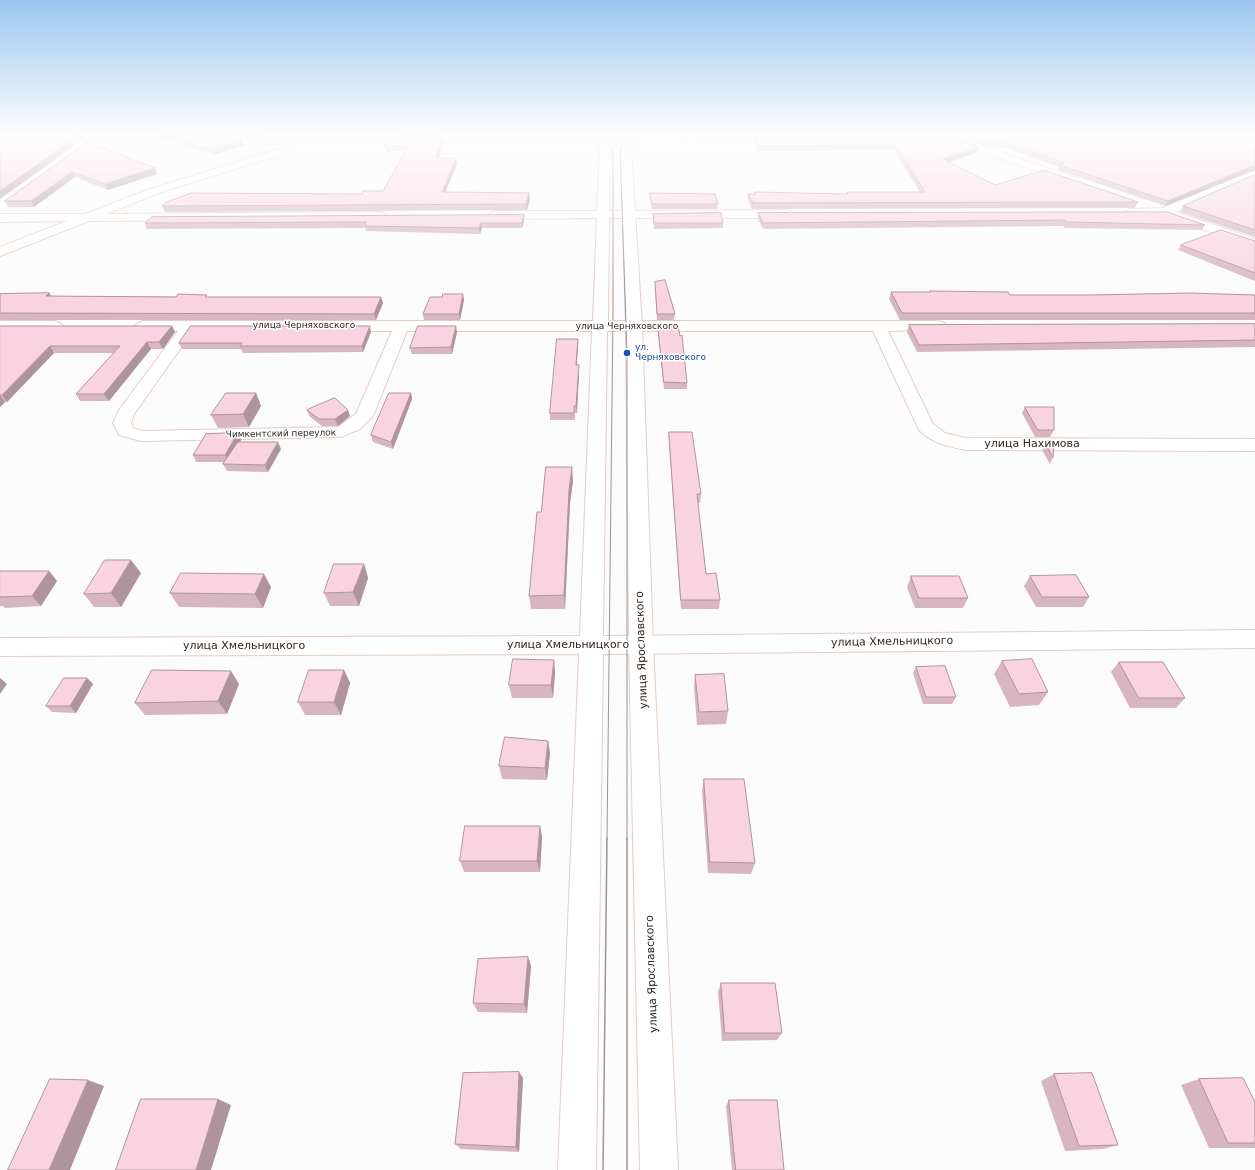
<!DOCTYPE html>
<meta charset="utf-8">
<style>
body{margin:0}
canvas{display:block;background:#fbfbfb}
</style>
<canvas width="1255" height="1170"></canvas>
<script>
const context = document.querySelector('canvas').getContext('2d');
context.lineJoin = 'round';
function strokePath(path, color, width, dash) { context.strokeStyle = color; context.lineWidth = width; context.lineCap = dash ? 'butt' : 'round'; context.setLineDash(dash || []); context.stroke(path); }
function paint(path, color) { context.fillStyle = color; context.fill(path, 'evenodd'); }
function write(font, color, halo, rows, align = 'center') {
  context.font = font + ' "DejaVu Sans",sans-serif'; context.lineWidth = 3; context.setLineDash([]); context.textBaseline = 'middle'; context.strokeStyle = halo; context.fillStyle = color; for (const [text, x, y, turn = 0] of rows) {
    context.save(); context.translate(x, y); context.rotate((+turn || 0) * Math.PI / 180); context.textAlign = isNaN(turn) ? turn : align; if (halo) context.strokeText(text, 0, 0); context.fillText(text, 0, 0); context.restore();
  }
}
const minor = new Path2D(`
 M852,133H862L867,140L862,143L858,142Z
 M0,135L88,140L320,137H597L610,145L609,211L788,210L794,214L788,218H609L608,321H939L944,323L947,326L944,329L888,331L933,424L945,433L965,438L1255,439V451L965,450C947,446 932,443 919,430L873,331H607L603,636L1255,630V648L603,654L596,1170H558L579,654L0,656V638L580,636L592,331H407L373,416L360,429L341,437L141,441L119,435L113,423L119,410L178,331L138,329L135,326L138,323L143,321H593L597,218L494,219L488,215L494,211H597L600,146L595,143H320L88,146L0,141ZM193,331H392L356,414L338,427L142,431L133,428L131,423L134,414Z
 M956,137L1076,178L1078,180L1076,182H1068L952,142L951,140Z
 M289,146L294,149L293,151L158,193L107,214L382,212L388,216L386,219L89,221L0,256V247L67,221L0,222V214H85L150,189Z
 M1255,170V177L1169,215L1130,217L1124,213L1130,209L1163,208Z
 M1176,212L1255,239V247L1172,219L1170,216L1172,213Z
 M0,321H55L60,323L63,326L60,329L55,331H0Z`);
const tertiary = new Path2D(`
 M631,133L785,135L790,138L785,141L639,137L633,143L631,148L642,327L653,645L678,1170H640L629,645L626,327L621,148L624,140Z
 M974,133H995C987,140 929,148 922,140L927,137H956Z`);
strokePath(minor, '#e6cdc0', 2);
strokePath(tertiary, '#e6cdc0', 2);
paint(minor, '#fff');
paint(tertiary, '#fff');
strokePath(new Path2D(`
 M607,839L613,314V148L617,140L625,133
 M627,839V353L620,149L624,141L634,133`), '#999593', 1);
strokePath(new Path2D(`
 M627,838V1170
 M603,1170L607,838`), '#999593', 1.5);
paint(new Path2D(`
 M65,133H86L84,138L67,137Z
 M156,133H268V136L157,138Z
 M394,133H446L445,136H395Z
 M546,133H593L546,134Z
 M864,133H963L927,136L865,134Z
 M1255,133V170L1165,206L1058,170L1059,167L1005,148H992L971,141L973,136Z
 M756,136L863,139L979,147L978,152L949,162L995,185L1138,202L1135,208L752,209L748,200V194L754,195V192L846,194L847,192H920L894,150L757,151L755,141Z
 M241,140L243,146L213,155L184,146L182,141Z
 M88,142L157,174L108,190L75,177L34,207H8L5,201Z
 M443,144L438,158H456L457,164L445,192L529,193L530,200L527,210L165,212L162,206L362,194L383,191L406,151L386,152L384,146Z
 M1255,175V237L1180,212L1183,206Z
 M650,193L718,204L717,209H652L650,198Z
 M1167,212L1205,225L1202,230L1065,228L1063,226L763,229L758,219V213Z
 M653,214L723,223V228L654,229L653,219Z
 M524,221L522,228H482L480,234L366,231L365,228L147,229L145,223Z
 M1255,241V281L1178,250L1181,245Z
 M655,282L675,314L674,320H657L655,288Z
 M930,291L1010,295H1255V320H900L889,299L891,292H929Z
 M49,293L51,296L208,297L383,303L376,320H0V294Z
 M464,300L460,320H424L423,314Z
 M1255,324V347L917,352L907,332L909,325Z
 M0,326H172L175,332L163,349H151L109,401H80L76,394L114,353H54L7,402H5L0,407Z
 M658,326L687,383V389H664L658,332Z
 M371,332L363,352L243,353L241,349H182L179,343Z
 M457,332L452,354H412L410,348Z
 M578,339V345L577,365L579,371L577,413H575V420H550V413Z
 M256,393L261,406L249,427L218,428L211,415Z
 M411,393L412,399L393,449L373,442L371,435Z
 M1025,407L1054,430L1050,437H1035L1022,413Z
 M307,410L350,416L338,426H322L309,416Z
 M669,432L701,494L700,503H698L706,574L720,600L719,609H681L669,441Z
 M238,433L241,440L240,442L281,449L268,472L227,471L223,464L225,462H196L193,455Z
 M1046,444L1053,457L1050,464L1042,450Z
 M573,481L570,503L565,609H531L529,596L541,512Z
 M364,564L368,578L359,606H330L324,593Z
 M0,571H49L57,581L41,606L5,608L3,606H0Z
 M141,573L121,607H94L84,594Z
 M911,576L968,598L963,608H915L907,587Z
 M1030,576L1089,597L1083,607H1036L1024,586Z
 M271,587L263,608L179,607L170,593Z
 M554,660L555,673L553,698H512L509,685Z
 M1002,661L1048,692L1039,705L1010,707L994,674Z
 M1119,662L1185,698L1176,708H1130L1111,672Z
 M916,667L956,697L952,704H923L913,673Z
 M344,670L350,683L341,715H305L298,702Z
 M695,675L728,711L726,724L697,725L694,688Z
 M87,678L93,684L76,713L52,712L46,706Z
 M239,684L227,714L145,715L135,703Z
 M548,741L550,753L547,780L502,779L499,766Z
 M704,779L755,863L751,874L708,873L702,791Z
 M540,826L542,837L540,872H464L460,861Z
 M528,957L531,966L527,1013L478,1012L473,1003Z
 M721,983L782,1033L777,1040L722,1041L718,992Z
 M519,1072L523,1078L519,1152L461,1149L455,1144Z
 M1054,1074L1118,1145L1103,1149L1065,1151L1041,1081Z
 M1199,1079L1255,1102V1148H1209L1181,1085Z
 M729,1100L784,1170H732L726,1106Z`), '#d7b5c1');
paint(new Path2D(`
 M82,133H86L84,138Z
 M442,139L443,144L437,164L436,158Z
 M241,140L243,146L213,155L211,150Z
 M71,141L74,146L0,199V191Z
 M979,147L978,152L942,164L943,159Z
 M456,158L457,164L443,198L442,192Z
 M1255,165V170L1165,206L1168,201Z
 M155,168L157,174L108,190L105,184Z
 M72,172L75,177L34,207L31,201Z
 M529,193L530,200L527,210L526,204Z
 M524,215V221L522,228V223Z
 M481,223L482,228L480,234L479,228Z
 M49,293L53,299L46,296Z
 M463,294L464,300L460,320L459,314Z
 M381,297L383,303L376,320L374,314Z
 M172,326L175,332L163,349L159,342Z
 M370,326L371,332L363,352L362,346Z
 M456,326L457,332L452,354L451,347Z
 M578,339V345L576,371V365Z
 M147,342L151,349L109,401L104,394Z
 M50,346L54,353L7,402L2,395Z
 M579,365V371L577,413L576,406Z
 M256,393L261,406L249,427L243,414Z
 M411,393L412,399L393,449L391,442Z
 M0,395L5,402L0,407Z
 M348,410L350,416L338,426L335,419Z
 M238,433L241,440L229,462L225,455Z
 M278,442L281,449L268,472L265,465Z
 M572,467L573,481L570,503L565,609L564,595L569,490Z
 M131,560L141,573L121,607L111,593Z
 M364,564L368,578L359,606L353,592Z
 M49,571L57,581L41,606L32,596Z
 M264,574L271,587L263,608L255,594Z
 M554,660L555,673L553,698L551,685Z
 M344,670L350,683L341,715L334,702Z
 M231,671L239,684L227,714L218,701Z
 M0,678L7,684L0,694Z
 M87,678L93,684L76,713L70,706Z
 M548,741L550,753L547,780L545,768Z
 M540,826L542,837L540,872L537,861Z
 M528,957L531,966L527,1013L524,1004Z
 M519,1072L523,1078L519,1152L516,1147Z
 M88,1080L104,1086L70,1170H49Z
 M218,1099L231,1105L211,1170H196Z`), '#af949d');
const building = new Path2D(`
 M982,133H1255V165L1168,201L1060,165L1064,163L1007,143H994L973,136Z
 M756,136L858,138L863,139L866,138L956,139L979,147L943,159L995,185L1044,170L1138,202L753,203L748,194L755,195L754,192L848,194L847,192H925L895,145L758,146Z
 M388,139H442L436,158H456L442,192L529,193L526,204L162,206L167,202L191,193L362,194L363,191H383L409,145L384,146Z
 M52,140L71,141L0,191V145H44Z
 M241,140L211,150L182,141Z
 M88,142L155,168L105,184L72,172L31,201H5Z
 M1255,175V230L1183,206Z
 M650,193L715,194L718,204H652Z
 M1167,212L1205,225L1067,222L1065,220L763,223L758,213Z
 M721,213L723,223H654L653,214Z
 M524,215L522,223H481L479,228L365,226L366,222L145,223L152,217Z
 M1221,230L1255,241V273L1181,245Z
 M665,280L675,314H657L655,282Z
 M930,291L1008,292L1010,295H1089L1190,293L1255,295V313H902L891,292H930Z
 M49,293L46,296L176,297L178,294L207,295L205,297H381L374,314L0,313V294Z
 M443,294H463L459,314H423L430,297H442Z
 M1255,324V340L919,345L909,325Z
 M0,326H172L159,342H147L104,394H76L120,346H50L2,395H0Z
 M191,326H370L362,346H240L242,343H179Z
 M418,326H456L451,347L410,348Z
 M658,326H678L680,336L682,335L687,383L664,382Z
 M557,339H578L576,365H579L576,406H574V413H550Z
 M226,393H256L243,414L211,415Z
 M389,393H411L391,442L371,435Z
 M335,398L348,410L335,419H319L307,410Z
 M1025,407H1054V430H1038Z
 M669,432H692L701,494H697L706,574L716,573L720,600H681Z
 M238,433L225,455H193L206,434Z
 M238,442H278L265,465L223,464Z
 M1046,444H1054L1053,457Z
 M546,467H572L569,490L564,595L529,596L537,512H541Z
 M105,560H131L111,593L84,594Z
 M334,564H364L353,592L324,593Z
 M0,571H49L32,596L0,597Z
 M181,573L264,574L255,594L170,593Z
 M1076,575L1089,597H1042L1030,576Z
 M911,576H959L968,598H919Z
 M513,659L554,660L551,685H509Z
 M1032,659L1048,692L1019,694L1002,661Z
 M1119,662H1163L1185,698H1139Z
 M945,666L956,697H926L916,667Z
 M152,670L231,671L218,701L135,703Z
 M309,670H344L334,702H298Z
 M724,674L728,711L699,712L695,675Z
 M64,678H87L70,706H46Z
 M505,737L548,741L545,768L499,766Z
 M704,779H744L755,863L710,862Z
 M465,826H540L537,861H460Z
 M528,957L524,1004L473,1003L478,959Z
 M721,983H775L782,1033H725Z
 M519,1072L516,1147L455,1144L463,1073Z
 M1092,1073L1118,1145L1079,1146L1054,1074Z
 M1243,1078L1255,1102V1143H1228L1199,1079Z
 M50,1079L88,1080L49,1170H8Z
 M141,1099H218L196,1170H116Z
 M729,1100H777L784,1170H736Z`);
paint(building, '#fad3e0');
strokePath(building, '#af949d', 1);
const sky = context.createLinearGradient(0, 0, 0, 297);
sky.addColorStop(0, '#9bc6f0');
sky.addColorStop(0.45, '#fdfdfd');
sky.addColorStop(1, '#fdfdfd00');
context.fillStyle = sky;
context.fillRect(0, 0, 1255, 297);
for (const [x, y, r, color] of [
 [627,353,4,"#1a4fb4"]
]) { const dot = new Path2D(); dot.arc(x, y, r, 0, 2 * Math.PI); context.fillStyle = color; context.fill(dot); strokePath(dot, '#fff', 1.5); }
write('9px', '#302722', '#fff', [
 ["улица Черняховского",304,326],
 ["улица Черняховского",627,327],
 ["Чимкентский переулок",281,434,-1]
]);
write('9px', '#164399', '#fff', [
 ["ул.",635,348],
 ["Черняховского",635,358]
], 'left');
write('11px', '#302722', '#fff', [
 ["улица Нахимова",1032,444],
 ["улица Хмельницкого",892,642,-1],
 ["улица Хмельницкого",568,645],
 ["улица Хмельницкого",244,646],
 ["улица Ярославского",642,650,-92],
 ["улица Ярославского",652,974,-92]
]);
</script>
